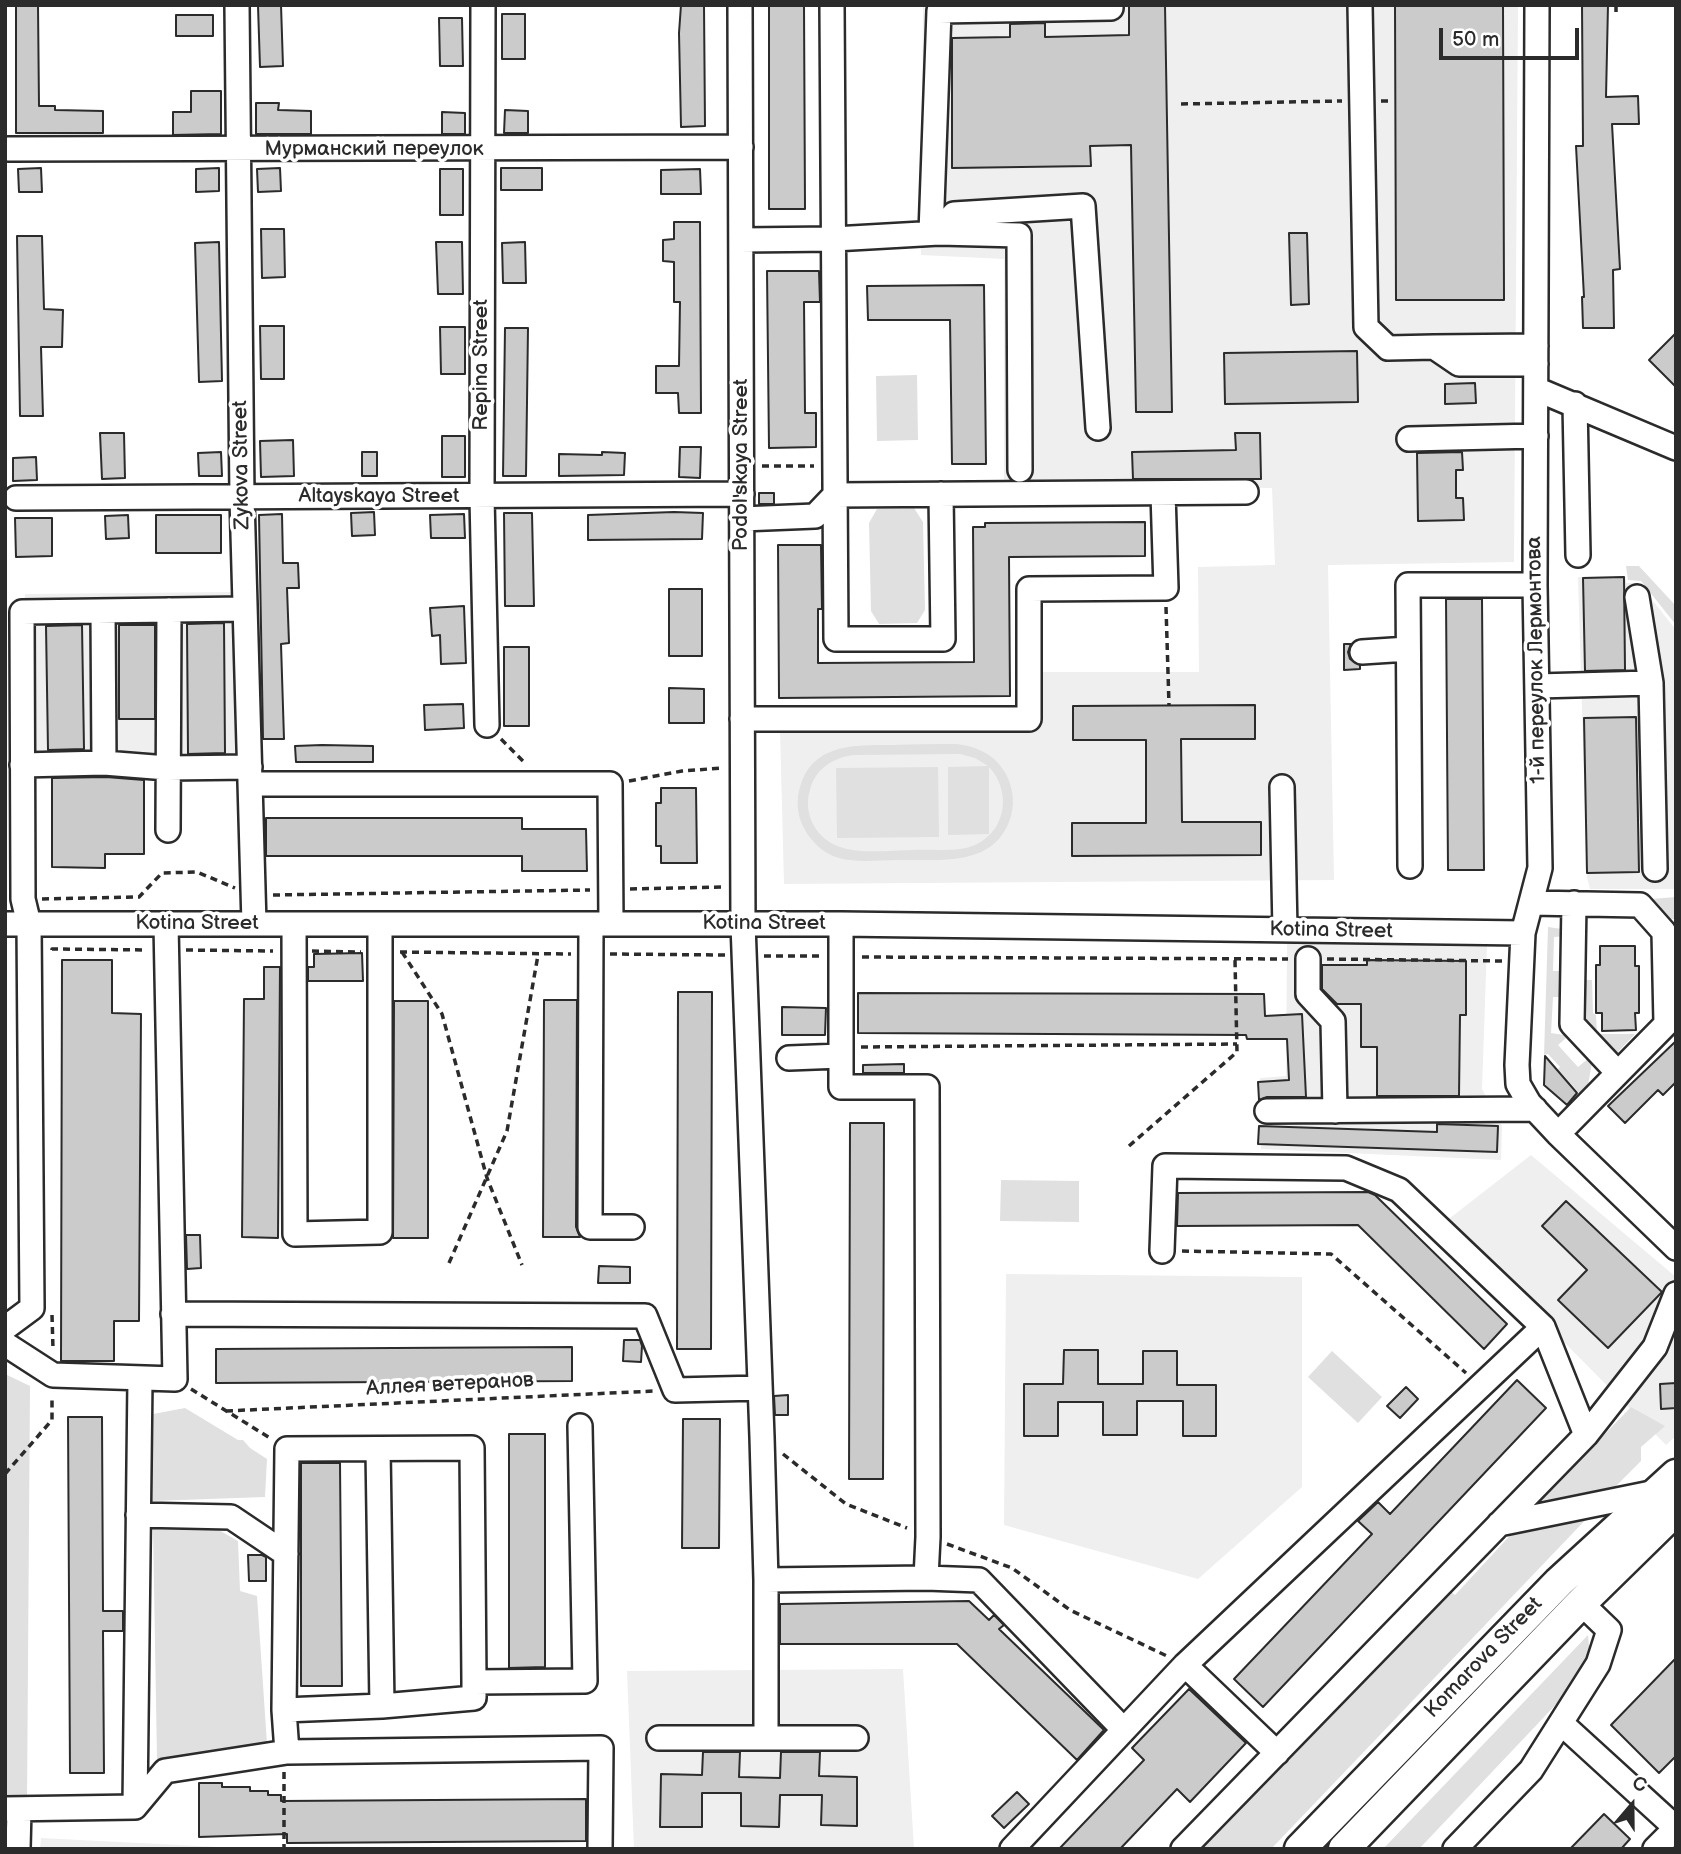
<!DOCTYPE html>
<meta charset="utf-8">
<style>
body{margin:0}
#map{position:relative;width:1681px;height:1854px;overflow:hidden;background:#fff;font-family:"Balsamiq Sans",sans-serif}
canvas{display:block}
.frame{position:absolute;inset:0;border:7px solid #2b2b2b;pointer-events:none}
.north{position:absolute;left:1597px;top:1770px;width:70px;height:70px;-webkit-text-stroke:5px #fff;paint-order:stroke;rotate:20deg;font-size:19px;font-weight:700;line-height:28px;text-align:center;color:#2b2b2b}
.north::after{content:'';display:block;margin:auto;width:24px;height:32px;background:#2b2b2b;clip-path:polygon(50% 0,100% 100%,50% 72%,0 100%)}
.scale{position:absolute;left:1439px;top:28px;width:140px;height:32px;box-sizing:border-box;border:4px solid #2b2b2b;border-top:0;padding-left:9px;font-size:21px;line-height:24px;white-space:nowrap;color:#2b2b2b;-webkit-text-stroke:5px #fff;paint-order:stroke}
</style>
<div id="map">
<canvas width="1681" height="1854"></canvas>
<div class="frame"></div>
<div class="north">С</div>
<div class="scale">50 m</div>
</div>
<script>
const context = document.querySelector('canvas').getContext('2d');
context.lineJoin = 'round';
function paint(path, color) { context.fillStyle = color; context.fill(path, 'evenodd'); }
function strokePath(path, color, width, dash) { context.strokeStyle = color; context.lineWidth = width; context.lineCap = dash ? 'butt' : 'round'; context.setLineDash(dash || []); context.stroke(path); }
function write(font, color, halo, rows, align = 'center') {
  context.font = font + ' "Balsamiq Sans",sans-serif'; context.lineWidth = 7; context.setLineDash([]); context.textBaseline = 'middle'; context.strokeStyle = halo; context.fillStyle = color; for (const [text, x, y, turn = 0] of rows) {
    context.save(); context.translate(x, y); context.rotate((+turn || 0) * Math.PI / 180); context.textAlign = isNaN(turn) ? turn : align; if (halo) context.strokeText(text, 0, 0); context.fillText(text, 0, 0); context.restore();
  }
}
paint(new Path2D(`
 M923,5H1518L1514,562L1328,565L1334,880L784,884L780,729L1021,728L1039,672H1199L1198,567L1275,565L1272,488L1004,484V259L921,255Z
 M1625,576L1626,583H1639L1676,630V889H1590L1587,877L1578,577Z
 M235,592L237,764L28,767L25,594Z
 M1287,944H1487L1482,1089L1502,1126L1501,1160L1261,1149L1260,1078L1286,1076Z
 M1531,1155L1676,1277V1436L1666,1445L1445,1222Z
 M1006,1274L1302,1277V1487L1198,1579L1004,1525Z
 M903,1669L914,1849H634L627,1671Z
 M41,1838L257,1849H40Z`), '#efefef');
paint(new Path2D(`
 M917,375L918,440L877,441L876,376Z
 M914,508L923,522L925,610L917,623L879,624L871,611L869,523L877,509Z
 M1626,566H1639L1676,606V625L1641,581L1628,580Z
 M956,744C978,746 997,756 1007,776C1014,791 1015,807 1009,822C991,868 937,859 897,860C879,860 857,863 839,858C824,854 811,842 804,828C797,816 796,800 800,787C812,743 856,745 892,745C914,744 935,744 956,744ZM960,754L975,758L988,766L948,767V835L989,834V767C1011,790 1007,829 977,844C959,853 933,849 913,850C880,850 834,860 814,826C808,815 806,802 810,790C815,769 833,758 853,755Z
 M938,767L939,837L837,838L836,768Z
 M1676,897V919H1663L1652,913L1651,899Z
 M1548,927L1569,930V936L1554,937L1553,971H1563V997H1553L1551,1033L1564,1035L1566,1038L1558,1045L1578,1067L1590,1057H1593L1588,1085L1580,1094L1558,1069L1560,1067L1548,1054L1544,1055Z
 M1586,980H1592L1593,1013L1596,1015L1597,1034H1635L1618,1052L1611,1053L1587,1028Z
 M1001,1180L1079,1181V1222L1000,1221Z
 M1332,1351L1382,1397L1358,1423L1308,1377Z
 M5,1374L30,1386L27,1801L5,1800Z
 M1631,1407L1665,1426L1641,1447V1461L1615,1487L1540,1501Z
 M185,1408L238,1440H243L250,1448L267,1459L265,1497L151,1501L153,1414Z
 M1593,1512L1271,1849H1202L1450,1591L1455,1595L1517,1528Z
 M210,1525L238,1541L240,1591L257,1596L267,1744L157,1759L153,1527Z
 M1588,1635L1590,1658L1564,1696L1419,1849H1383Z`), '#e0e0e0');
const building = new Path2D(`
 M16,5H38L39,106H55V110L103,111V133H16Z
 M281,5L283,66L260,67L258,6Z
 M681,5H704L705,126L681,127L679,33Z
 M769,5H804L805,209H769Z
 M1129,5H1165L1172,412H1136L1131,145L1090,146L1091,166L952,168V38L1010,37V24L1045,23V37L1129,35Z
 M1395,5H1503L1504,300H1396Z
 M1582,5H1608L1606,97L1638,96L1639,124H1612L1620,269L1613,270L1614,328H1583L1582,297H1584L1576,146H1583Z
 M502,14H525V59H502Z
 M176,15H213V36H176Z
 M439,18H462L463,66H440Z
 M191,91H221V134L173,135V112H191Z
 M256,103H279L278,110L311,111V134H256Z
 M505,110L528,111V133H504Z
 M442,112L465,113V134H442Z
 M41,168L42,192H19L18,169Z
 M219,168V191L196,192V169Z
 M280,168L281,191L258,192L257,169Z
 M501,168H542V190H501Z
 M440,169H463V215H440Z
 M700,169L701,194H661V170Z
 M674,222H700L701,413H679L678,393H656V366H679L680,302H674V262L663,261V240L674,239Z
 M261,229H284L285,277L262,278Z
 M1289,233H1307L1309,304L1291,305Z
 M17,236H42L44,309L63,310L62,347H41L43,416H20Z
 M219,242L222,381L199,382L195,243Z
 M436,242H462L463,294H438Z
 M525,242L526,283H503L502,243Z
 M767,271H819L820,302H804L805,413H816V447L769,448Z
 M984,285L986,464H952L950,320H868L867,286Z
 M260,326H284V379H261Z
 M440,327H465V374H441Z
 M505,328H528L526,476H503Z
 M1676,333V387L1649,360Z
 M1357,351L1358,402L1225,404L1224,353Z
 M1475,383L1476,403L1445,404V384Z
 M100,433H124L125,478L102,479Z
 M1235,433H1260L1261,479H1133L1132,452L1236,450Z
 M442,436H465V477H442Z
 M293,440L294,476L261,477L260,441Z
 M680,447H701L700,478L679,477Z
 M221,452L222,476H199L198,453Z
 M362,452H377V476H362Z
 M602,452L625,453L624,475L559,476V454L602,455Z
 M1462,452L1463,470H1456V498H1463L1464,520L1418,521L1417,453Z
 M36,457L37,480L13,481V458Z
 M759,493H774V504H759Z
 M374,512L375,535L352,536L351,513Z
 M674,512L703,513L702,539L588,540V515Z
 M504,513H532L534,606H505Z
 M282,514L283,563H298L299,588H287L289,643L281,644L284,739H263L259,515Z
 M464,514L465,538H431L430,515Z
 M128,515L129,538L106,539L105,516Z
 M156,515H221V553H156Z
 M15,518H52V556L16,557Z
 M1145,522V556L1009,557L1010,696L779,698L778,545H821L822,609H818V663L974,662L973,527H985V523Z
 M1624,577L1625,670L1585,671L1583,578Z
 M669,589H702V656H669Z
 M1446,599H1482L1484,870H1448Z
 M464,606L466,663L441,664L440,635L432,636L430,608Z
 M224,623L225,753L188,754L187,624Z
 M82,625L84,749L48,750L46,626Z
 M119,625H155V719H119Z
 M1344,644H1351L1348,652L1350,659L1360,665V669L1344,670Z
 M504,647H529V726H504Z
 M669,688L704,689V723H669Z
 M463,704L464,728L425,730L424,705Z
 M1255,705V739H1181L1182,822H1261V855L1072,856V823H1146V740H1073V706Z
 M1636,717L1639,872L1587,873L1584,718Z
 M322,745L373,746V762H296L295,746Z
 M106,777L144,780V854H105V868L52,867V778Z
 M661,788H696L697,863H661V846H656V803H661Z
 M266,818H522V829H586L587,871H522V856H266Z
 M1600,946H1635V966H1639V1013H1635L1636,1030L1602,1031V1013H1596V965H1600Z
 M362,953L363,981H308V967H314V954Z
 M62,960H112V1013L141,1014L139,1321H114V1361H61Z
 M1367,960L1466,961V1015H1460L1459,1096H1377V1047H1361V1004H1337L1322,989V965H1367Z
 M264,967H280L278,1238L242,1237L244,999H264Z
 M678,992H712L711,1349H677Z
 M858,993L1264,994L1265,1016L1302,1014L1306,1097H1267L1259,1100L1258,1082L1289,1080L1287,1039H1247L1246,1035L858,1033Z
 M544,1000H577L576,1227L580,1237H543Z
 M394,1001H428V1238H393Z
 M782,1007L826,1008L825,1035H782Z
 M1676,1041V1082L1663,1095L1658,1090L1625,1123L1608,1106Z
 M1545,1056L1577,1093L1567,1105L1544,1085Z
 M904,1064V1073H863V1065Z
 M850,1123H884L883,1479H849Z
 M1437,1124L1498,1126L1497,1152L1258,1144L1259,1126L1437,1132Z
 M1368,1192L1375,1195L1507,1324L1484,1349L1358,1225L1177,1226L1178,1193Z
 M1566,1201L1662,1292L1608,1348L1558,1300L1587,1270L1542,1226Z
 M186,1235H200L201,1268L187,1269Z
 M599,1266L630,1267V1283H598Z
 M624,1340H640L642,1346L641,1362L623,1361Z
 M572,1347V1381L216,1383V1349Z
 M1064,1350H1098V1384H1143V1351H1177V1385H1216V1436H1183V1401H1137V1435H1103V1402H1058V1436H1024V1384H1063Z
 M1517,1380L1546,1408L1263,1707L1234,1679L1372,1534L1358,1521L1378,1502L1390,1514Z
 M1676,1383V1408L1661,1409L1660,1384Z
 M1406,1387L1418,1399L1400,1418L1387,1406Z
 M788,1395V1415H775L774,1396Z
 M68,1417H102L103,1611H123V1631H103L104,1773H70Z
 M683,1419H720L719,1548H682Z
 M509,1434H545V1667L509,1668Z
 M301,1463H340L342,1686H301Z
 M248,1555H262L266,1557V1581H249Z
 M969,1601L989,1620L994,1615L1004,1625L999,1629L1104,1730L1077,1760L957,1644H780V1604Z
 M1676,1658V1756L1659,1773L1611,1725Z
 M1189,1689L1246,1743L1190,1802L1177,1789L1120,1849H1059L1144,1760L1132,1748Z
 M703,1752H740L739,1777L780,1778L781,1752H820L819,1776L857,1777V1826L821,1825L822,1795H780L779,1827L741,1826V1793H702V1827H660L661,1774L702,1775Z
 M199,1783H222V1787H250V1791H268V1795H281V1801L586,1799V1841L287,1843V1834L199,1837Z
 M1017,1792L1029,1804L1004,1828L992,1816Z
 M1604,1814L1630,1839L1621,1849H1570Z`);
paint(building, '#cbcbcb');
strokePath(building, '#2b2b2b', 2);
const minor = new Path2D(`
 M237,5L242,498L254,924
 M483,5L482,497L487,725
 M740,5L743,924L762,1437L766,1580V1738
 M832,5L836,639H943L941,494
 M1360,5L1366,327L1388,348L1434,347
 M1537,5L1535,585L1540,868L1523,933L1517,1065L1518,1084L1529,1103L1558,1134L1676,1248
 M8,149L741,147
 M931,233L939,11L1111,8V5
 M939,233L1019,235L1020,470
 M741,240L834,239L939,233L954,214L1083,206L1098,428
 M1536,364H1459L1434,347L1536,346
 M1536,389L1676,448
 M1575,404L1578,555
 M1409,439L1536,436
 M16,498L742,494
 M742,519L815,516L835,495L1246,492
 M1637,597L1651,683L1655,869
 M103,611L104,763
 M1362,652L1408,649
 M1537,686L1651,683
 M742,719H1029V589L1166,588L1163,493
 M22,765L104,763L167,768L250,767
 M250,784H610L611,924
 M1282,787L1285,930
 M168,830L169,610
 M1410,866L1408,585H1535
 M1531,903L1640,905L1664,932L1666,1024
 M1574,903L1572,1024L1618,1073
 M5,924H841L1523,933
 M294,924L295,1234L380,1232V924
 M591,924L590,1227H632
 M841,924V1087H927L928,1537L926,1578
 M1308,959V994L1333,1021L1335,1111
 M789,1058L841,1056
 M1267,1111L1535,1109
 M1558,1134L1676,1014
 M1162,1251L1165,1166L1346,1168L1399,1190L1543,1327L1586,1435
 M173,1314L645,1316L675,1390L760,1388
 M5,1328L32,1308L29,924L23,899L22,612L245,609
 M5,1344L53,1375L175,1379L166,924
 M378,1450L382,1706
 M138,1515L231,1517L286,1554
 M1499,1524L1656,1492
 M766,1580L926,1578L979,1580L1124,1730
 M1185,1665L1277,1753
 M284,1710L382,1706L474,1698V1682L585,1681L580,1426
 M1561,1723L1676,1828
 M659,1738H856
 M287,1752L284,1710L287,1449L472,1448L474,1682
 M135,1807L140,1379
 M5,1809L135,1807L165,1771L287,1752L601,1748L600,1849
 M18,1849L19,1809
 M1012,1849L1185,1665L1543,1327
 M1183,1849L1586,1435L1655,1347L1676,1294
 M1455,1849L1531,1770L1598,1664L1609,1630L1581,1603
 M1655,1849L1675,1829`);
const major = new Path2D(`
 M1300,1849L1559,1582L1676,1475
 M1344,1849L1581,1603L1676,1510`);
strokePath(minor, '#2b2b2b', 28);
strokePath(major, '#2b2b2b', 35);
strokePath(new Path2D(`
 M1616,5V13
 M1381,101H1393
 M1181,104L1342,101
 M762,466H814
 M1166,607L1169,705
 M501,739L525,763
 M629,781L682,771L722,768
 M630,889L723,887
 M273,895L590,890
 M42,899L139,897L162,873L197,872L235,888
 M52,950V949L147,950
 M186,950L273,951
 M312,951L361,952
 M400,952L571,954
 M402,952L442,1014L487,1178L522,1265
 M610,954L725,955
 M764,956H823
 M862,957L1288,959
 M1327,959L1502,961
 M861,1047L1237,1044
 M1129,1146L1237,1052L1235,960
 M1182,1251L1331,1254L1466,1373
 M449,1263L507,1131L538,955
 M52,1315L53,1349
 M191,1389L270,1438
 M226,1411L654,1391
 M783,1454L846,1504L907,1528
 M5,1474L52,1420V1396
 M947,1544L1012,1568L1070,1610L1167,1656
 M284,1772V1847`), '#2b2b2b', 3.5, [7, 5]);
strokePath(minor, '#fff', 23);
strokePath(major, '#fff', 30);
write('21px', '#2b2b2b', '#fff', [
 ["Мурманский переулок",374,150],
 ["Repina Street",482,365,-90],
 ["Zykova Street",242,465,-91],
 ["Podol'skaya Street",742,465,-90],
 ["Altayskaya Street",379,497],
 ["1-й переулок Лермонтова",1537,660,-91],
 ["Kotina Street",197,924],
 ["Kotina Street",764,924],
 ["Kotina Street",1331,931,1],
 ["Аллея ветеранов",450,1385,-3],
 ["Komarova Street",1484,1658,-46]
]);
</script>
